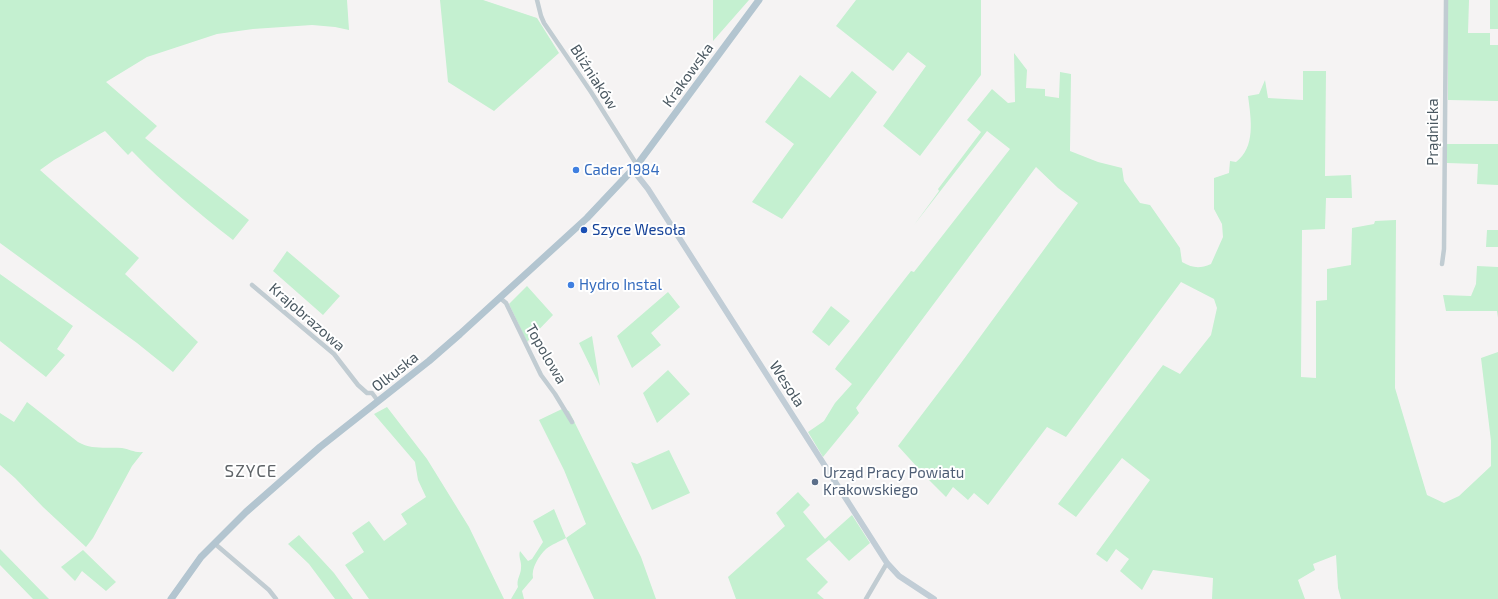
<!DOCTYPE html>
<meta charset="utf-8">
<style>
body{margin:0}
canvas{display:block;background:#f5f3f3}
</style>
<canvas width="1498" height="599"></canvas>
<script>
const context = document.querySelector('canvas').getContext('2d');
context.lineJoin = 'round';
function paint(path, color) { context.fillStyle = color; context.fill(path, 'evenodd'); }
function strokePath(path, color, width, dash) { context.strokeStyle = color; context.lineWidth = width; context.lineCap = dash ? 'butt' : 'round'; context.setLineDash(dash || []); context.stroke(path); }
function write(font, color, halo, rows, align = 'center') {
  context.font = font + ' "Exo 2",sans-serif'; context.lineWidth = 4; context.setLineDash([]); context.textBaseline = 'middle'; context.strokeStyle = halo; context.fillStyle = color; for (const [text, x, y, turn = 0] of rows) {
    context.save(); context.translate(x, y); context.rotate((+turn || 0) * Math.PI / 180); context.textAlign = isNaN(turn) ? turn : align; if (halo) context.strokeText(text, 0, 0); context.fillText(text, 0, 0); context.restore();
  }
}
paint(new Path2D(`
 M0,0H347L349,30L335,27L312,25L253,29L217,34L147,57L106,82L157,126L145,138L249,220L233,240C197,212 164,184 132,151L128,155L105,131L54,160L40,170L139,258L125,274L198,342L173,372L137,343L0,243Z
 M440,0H483L537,18L559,53L494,111L448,82Z
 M713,0H749L713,41Z
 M856,0H981V75L920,156L883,126L926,66L908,52L893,71L836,26Z
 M1448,0H1469L1468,33H1490V45H1498V101L1448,100Z
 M1490,0H1498V29H1490Z
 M1014,53L1027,70L1026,88L1045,89V96L1059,98L1060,72L1071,74L1070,151L1098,162L1122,168L1124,181L1140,203L1150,205L1180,248L1182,262C1193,268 1199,269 1211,264L1223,237L1222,224L1214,209V178L1229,173L1230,161L1236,162C1256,147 1251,119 1248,96L1259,94L1265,80L1268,98L1303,100V71H1326L1325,176L1351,175L1352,198H1326L1325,229L1302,230L1301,377L1316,378V301L1327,300V269L1351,265L1352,228L1374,224L1375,221L1396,220L1395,388L1427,495L1444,503L1459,496L1491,466V441L1481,358L1498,352V599H1341L1338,588L1336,555L1313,564L1315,570L1298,580L1305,599H1212L1213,578L1153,570L1142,590L1120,571L1129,559L1116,549L1107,562L1096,554L1150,480L1122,458L1076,517L1058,504L1163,365L1180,374L1211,335L1217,308L1214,299L1181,282L1066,437L1047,427L988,505L974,493L968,500L953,487L946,497L929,480L898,446L961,363L1078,203L1058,188L1036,167L856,408L859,413L823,457L808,432L824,421L835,403L852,384L835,369L837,366L911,271L914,272L1010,149L987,131L914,225L939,191L938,189L981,132L967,120L992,89L1008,103L1015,102Z
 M852,71L877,92L782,219L752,202L794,144L765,122L800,75L830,98Z
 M1447,144H1498V185L1477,184L1478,164L1447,163Z
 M1487,230H1498V247H1486Z
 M287,251L340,296L323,315L273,271Z
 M1477,266L1498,267V318L1497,311H1446L1443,295L1471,296L1476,284Z
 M0,274L73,326L57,349L65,355L46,377L0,341Z
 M527,286L553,315L527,342L509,304Z
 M668,292L680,307L651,333L661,345L632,368L617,336Z
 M831,306L850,321L829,346L812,332Z
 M592,336L600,386L579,343Z
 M668,370L690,394L657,423L643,393Z
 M27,402L78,442C92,450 106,447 122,448C129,449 135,453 143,452L132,466L93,538L86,547L43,507L15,478L0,465V413L14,422Z
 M387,407L427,459L469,527L504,599H369L345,565L364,552L352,533L369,521L384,541L407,524L401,514L426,497L418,480L415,462L374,414Z
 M562,409L569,411L641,557L656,599H594L566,538C560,541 551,545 546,549C539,556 531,568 533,578L522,591L524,599H511L518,587C516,579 521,575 521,568C522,562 518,557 520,551L528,561L532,559L543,542L533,521L554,509L566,538L586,524L564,470L539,420Z
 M669,450L690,493L652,510L631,462L637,464Z
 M798,492L810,505L803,512L825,539L852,515L870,543L849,561L829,540L806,559L828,582L817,593L824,599H736L728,577L785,526L776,513Z
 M299,535L334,573L353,599H335L309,564L288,544Z
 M0,549L49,599H33L0,565Z
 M83,550L116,582L106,591L82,571L75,581L61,567Z`), '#c4f0d0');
strokePath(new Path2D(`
 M537,0L541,16L544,23L591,92L637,165
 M1442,264L1444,249L1446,0
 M252,285L334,354L358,385L367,393H372L378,401
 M500,298L506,303L541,375L555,394L572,422
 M214,543L269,590L276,599
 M866,599L887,563`), '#c1ccd2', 4.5);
strokePath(new Path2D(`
 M633,170L648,189L887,563L899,576L934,599`), '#c1cdd6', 6);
strokePath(new Path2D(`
 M171,599L201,557L246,512L320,447L429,361L460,334L587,218L637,165L759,0`), '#b3c5d0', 7);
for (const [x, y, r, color] of [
 [576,170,4,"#3f7fe0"],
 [584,230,4,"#1a4fb4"],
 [571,285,4,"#3f7fe0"],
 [815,482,4,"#5c6f8a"]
]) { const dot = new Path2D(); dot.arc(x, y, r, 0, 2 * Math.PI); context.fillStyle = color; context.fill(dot); strokePath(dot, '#fff', 1.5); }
write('15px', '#4a5861', '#fff', [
 ["Krakowska",688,75,-54],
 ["Bliźniaków",594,77,57],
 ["Prądnicka",1433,132,-90],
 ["Krajobrazowa",307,317,41],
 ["Topolowa",546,354,60],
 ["Olkuska",395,372,-38],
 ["Wesoła",787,384,57]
]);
write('15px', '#366cbe', '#fff', [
 ["Cader 1984",584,170],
 ["Hydro Instal",579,285]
], 'left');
write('15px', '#164399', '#fff', [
 ["Szyce Wesoła",592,230]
], 'left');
write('15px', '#4e5e75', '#fff', [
 ["Urząd Pracy Powiatu",823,473],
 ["Krakowskiego",823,490]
], 'left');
context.letterSpacing = '1px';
write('17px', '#5f6468', '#fff', [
 ["SZYCE",251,471]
]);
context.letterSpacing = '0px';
</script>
